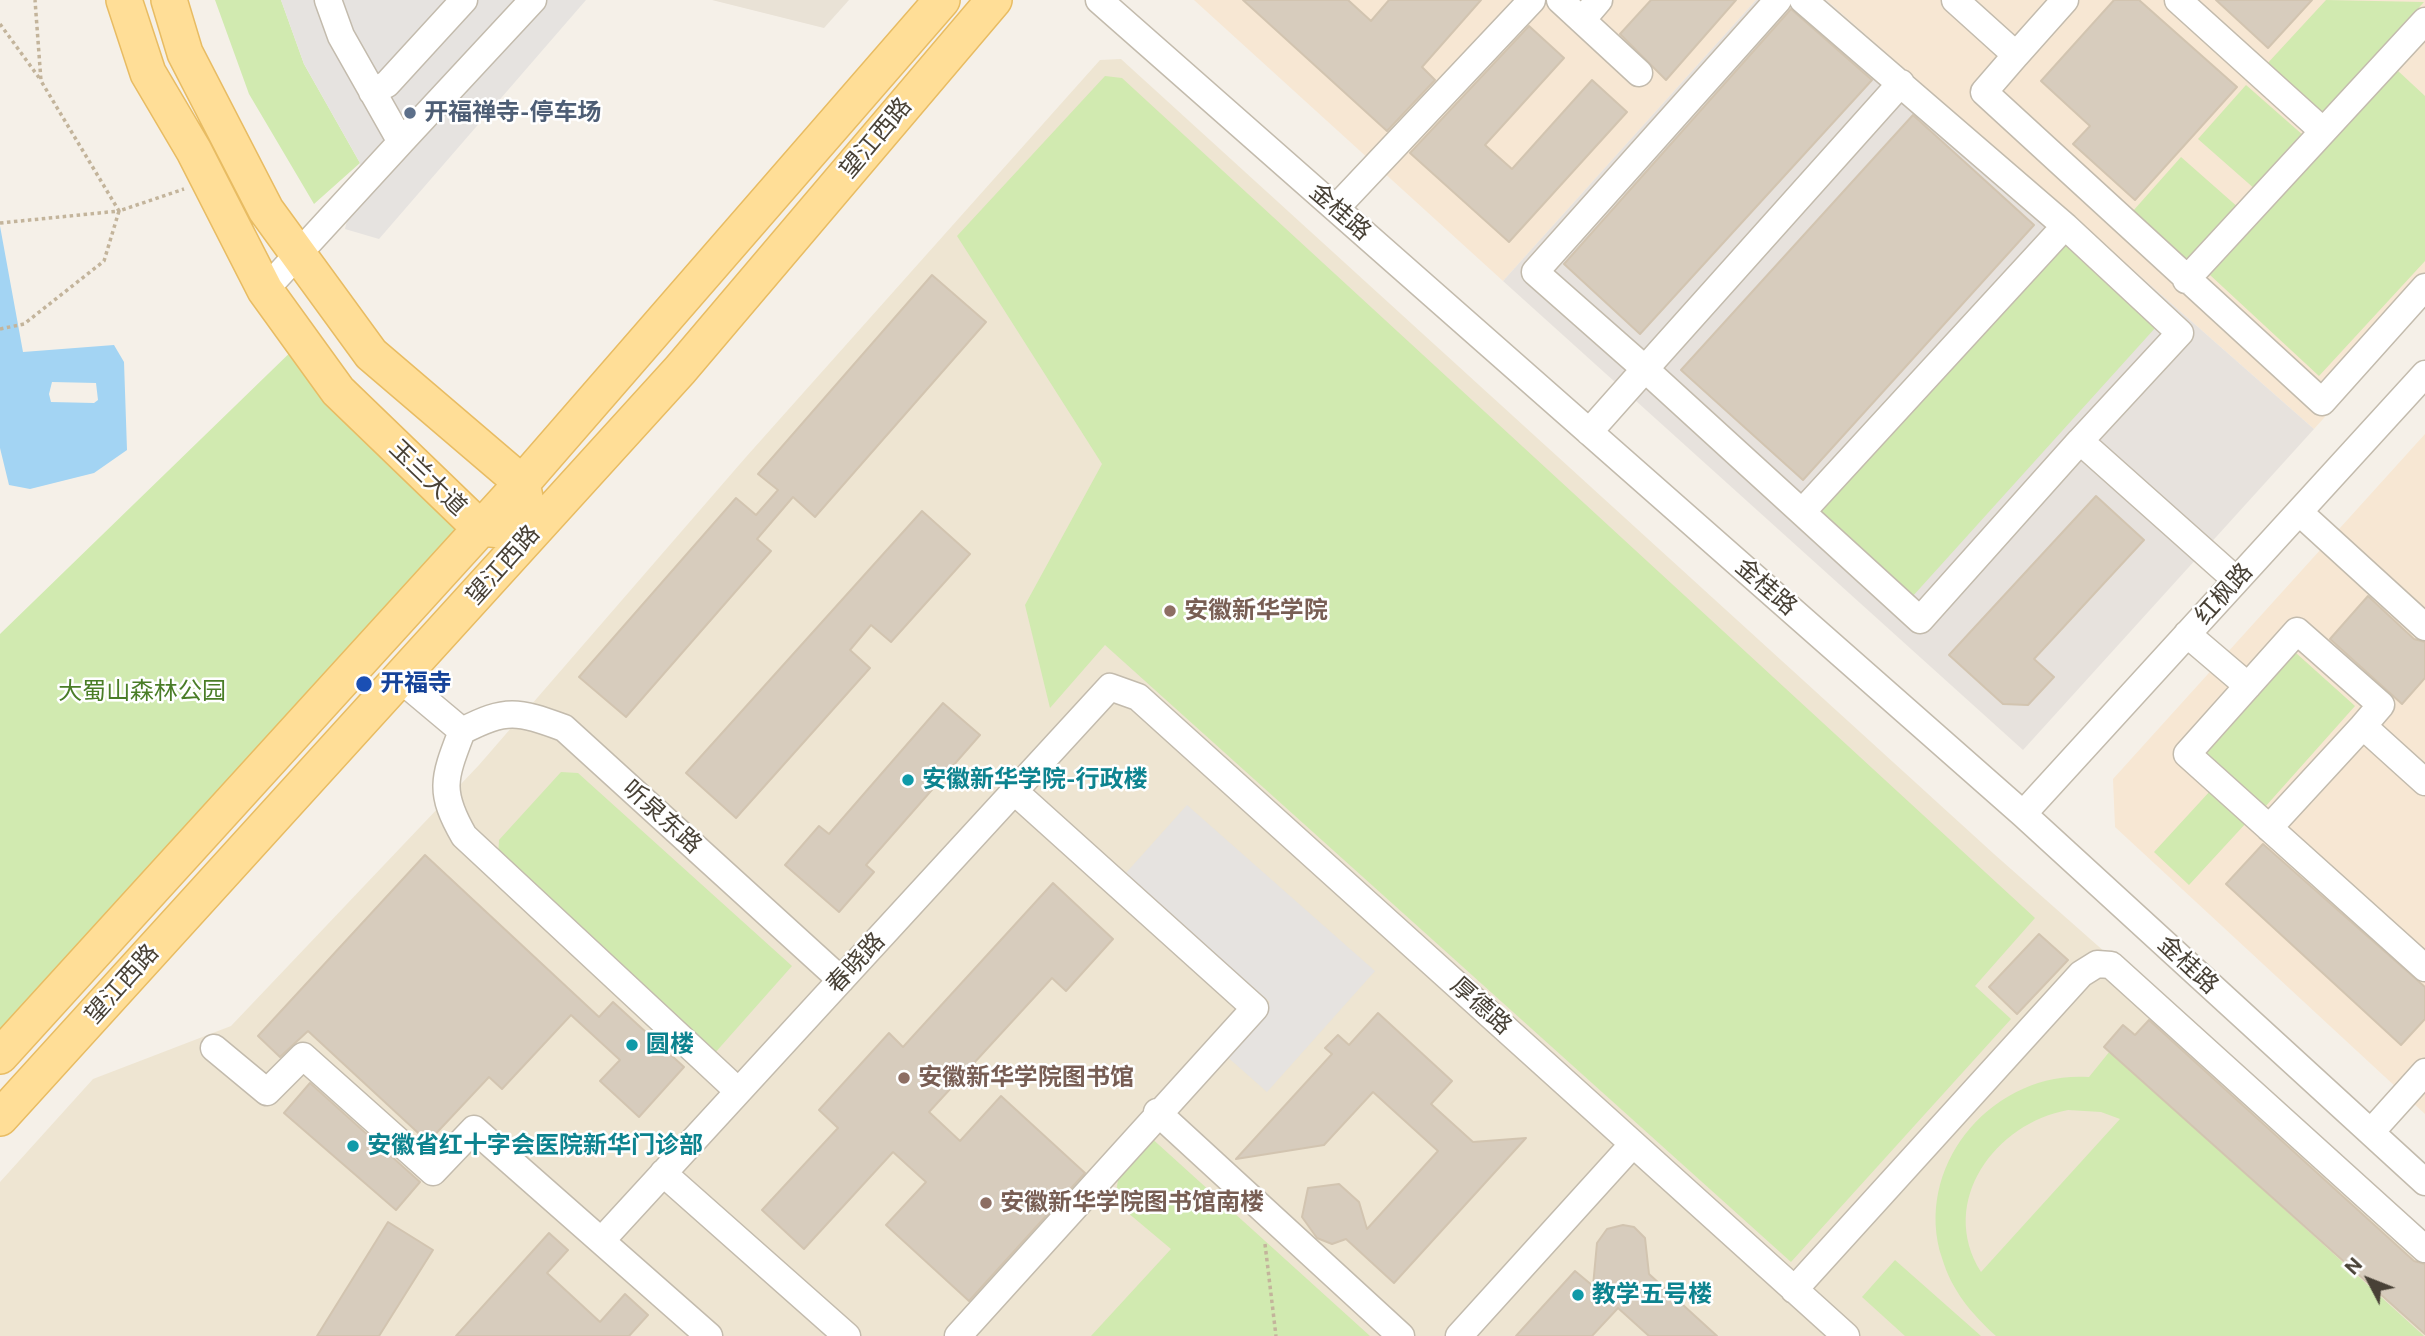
<!DOCTYPE html>
<meta charset="utf-8">
<style>
body{margin:0}
#map{position:relative;width:2425px;height:1336px;overflow:hidden;background:#f5f0e8;font-family:"Public Sans",sans-serif}
canvas{display:block}
.north{position:absolute;left:2334px;top:1245px;width:70px;height:70px;-webkit-text-stroke:5px #fff;paint-order:stroke;rotate:312deg;font-size:19px;font-weight:700;line-height:28px;text-align:center;color:#484136}
.north::after{content:'';display:block;margin:auto;width:24px;height:32px;background:#484136;clip-path:polygon(50% 0,100% 100%,50% 72%,0 100%)}
</style>
<div id="map">
<canvas width="2425" height="1336"></canvas>
<div class="north">N</div>
</div>
<script>
const context = document.querySelector('canvas').getContext('2d');
context.lineJoin = 'round';
function paint(path, color) { context.fillStyle = color; context.fill(path, 'evenodd'); }
function strokePath(path, color, width, dash) { context.strokeStyle = color; context.lineWidth = width; context.lineCap = dash ? 'butt' : 'round'; context.setLineDash(dash || []); context.stroke(path); }
function write(font, color, halo, rows, align = 'center') {
  context.font = font + ' "Public Sans","Noto Sans SC",sans-serif'; context.lineWidth = 5; context.setLineDash([]); context.textBaseline = 'middle'; context.strokeStyle = halo; context.fillStyle = color; for (const [text, x, y, turn = 0] of rows) {
    context.save(); context.translate(x, y); context.rotate((+turn || 0) * Math.PI / 180); context.textAlign = isNaN(turn) ? turn : align; if (halo) context.strokeText(text, 0, 0); context.fillText(text, 0, 0); context.restore();
  }
}
paint(new Path2D(`
 M712,0H849L824,28Z`), '#e9e2d6');
paint(new Path2D(`
 M1194,0H1756L1503,281Z
 M1826,0H2425V306L2314,429Z
 M2425,434V1114L2115,827L2113,779Z`), '#f7e7d3');
paint(new Path2D(`
 M1756,0H1826L2314,429L2023,750L1503,281Z`), '#e7e2dd');
paint(new Path2D(`
 M1121,59L1994,854L2425,1235V1336H0V1182L93,1079L231,1026L479,765L746,457L1100,60Z`), '#eee5d2');
paint(new Path2D(`
 M215,0H281L304,64L360,163L314,204L249,94Z
 M2326,0L2424,2L2321,114L2266,65Z
 M2397,70L2425,96V261L2319,376L2210,275Z
 M1105,76L1122,78L2035,918L1975,986L2011,1019L1791,1262L1105,645L1050,708L1025,605L1102,464L957,236Z
 M2246,85L2304,136L2256,190L2198,139Z
 M2181,157L2240,209L2191,263L2133,211Z
 M2063,242L2156,327L1912,597L1818,512Z
 M302,341L480,528L0,1056V634Z
 M2296,653L2355,706L2265,807L2206,754Z
 M561,772L578,773L792,966L714,1054L498,858L499,840Z
 M2211,790L2247,822L2189,885L2154,852Z
 M2110,1051L2424,1336H1996C1971,1313 1952,1291 1942,1258C1912,1165 1994,1070 2089,1077ZM2068,1110L2101,1112L2120,1119L1981,1272C1937,1201 1996,1123 2068,1110Z
 M1148,1135L1370,1336H1091L1171,1249L1115,1202L1120,1164Z
 M1895,1260L1981,1336H1905L1862,1297Z`), '#d1eab0');
paint(new Path2D(`
 M281,0H586L379,239L345,229L360,163L304,64Z
 M1187,805L1375,971L1267,1092L1224,1054L1270,1002L1125,874Z`), '#e6e3e0');
paint(new Path2D(`
 M0,226L23,352L114,345L124,362L127,450L94,473L30,489L9,485L0,448ZM52,382L96,383L98,400L94,403L51,402L49,394Z`), '#a3d4f3');
const building = new Path2D(`
 M1243,0H1348L1371,21L1389,0H1481L1422,67L1435,80L1387,131Z
 M1651,0H1736L1666,80L1620,34Z
 M2114,0H2139L2237,87L2135,200L2073,144L2090,126L2041,81Z
 M2216,0H2312L2268,48Z
 M1791,9L1872,80L1640,334L1564,264Z
 M1529,26L1564,58L1485,145L1512,169L1592,80L1627,112L1509,242L1410,153Z
 M1913,115L2034,225L1803,480L1681,370Z
 M932,275L986,322L815,517L793,497L757,539L771,551L626,717L579,677L736,498L756,515L778,490L758,474Z
 M2096,496L2144,540L2034,659L2054,677L2028,705L2003,704L1949,655Z
 M922,511L970,554L891,642L871,625L850,650L870,668L736,818L686,773Z
 M2368,596L2414,639L2425,642V678L2402,704L2330,639Z
 M943,703L980,735L866,865L874,872L839,912L785,865L819,826L829,834Z
 M2263,844L2425,987V1019L2401,1045L2226,884Z
 M425,855L599,1017L613,1002L684,1067L639,1117L600,1081L620,1060L571,1015L502,1089L489,1077L428,1142L308,1031L280,1057L258,1036Z
 M1053,883L1113,939L1066,991L1052,978L929,1112L960,1141L1001,1096L1085,1173L969,1301L886,1225L926,1182L893,1152L804,1249L762,1210L838,1128L819,1110L889,1033L903,1047Z
 M2039,934L2068,960L2017,1014L1989,987Z
 M1378,1013L1452,1081L1431,1104L1473,1142L1526,1138L1394,1283L1346,1239L1332,1244L1317,1238L1302,1217L1308,1188L1339,1184L1359,1202L1367,1229L1438,1151L1373,1092L1324,1145L1236,1159L1332,1054L1325,1048L1338,1035L1349,1045Z
 M2149,1020L2414,1261L2425,1264V1334L2104,1047L2123,1025L2135,1035Z
 M310,1083L420,1182L396,1210L284,1113Z
 M388,1222L433,1250L379,1336H317Z
 M1623,1225L1634,1227L1645,1238L1649,1274L1717,1336H1649L1618,1308L1592,1336H1516L1575,1271L1593,1286L1597,1243L1607,1229Z
 M549,1233L568,1250L547,1273L600,1322L625,1294L648,1315L629,1336H456Z`);
paint(building, '#d7ccbd');
strokePath(building, '#d2c4b0', 2);
const minor = new Path2D(`
 M1099,0L2023,814L2425,1182
 M1560,0L1639,73
 M1778,0L1535,272L1645,369L1901,83
 M1955,0L2016,55L1984,92L2322,402L2425,287
 M2178,0L2323,131
 M1582,20L1599,0
 M2016,55L2065,0
 M372,92L387,84L464,0
 M401,142L533,0
 M1336,208L1532,0
 M2065,226L2180,333L2080,441
 M2186,280L2425,21
 M265,290L401,142L341,36L328,0
 M1589,432L1645,369L1920,620L2080,441L2236,580
 M1802,512L2065,226L1803,0
 M2299,512L2425,627
 M2187,634L2248,686
 M400,679L462,731
 M462,731C444,778 438,791 464,836L738,1091
 M462,731C507,708 517,711 564,728L841,980
 M2425,782L2363,726L2381,705L2297,631L2187,754L2425,968
 M2023,814L2425,374
 M2269,828L2363,726
 M214,1048L267,1092L303,1056L433,1172L474,1129L709,1336
 M1157,1112L1401,1336
 M2371,1132L2425,1072
 M663,1173L847,1336
 M602,1240L1110,687L1138,697L1846,1336
 M1794,1290L2081,974L2097,964L2111,965L2425,1249
 M958,1336L1255,1008L1014,791
 M1459,1336L1633,1144`);
const major = new Path2D(`
 M124,0L148,73L194,151L265,290L338,391L480,528L502,530
 M169,0L185,53L266,210L371,354L522,483L527,507
 M0,1056L522,483L942,0
 M0,1118L680,370L994,0`);
strokePath(minor, '#c3bbad', 29);
strokePath(major, '#e8bc63', 38);
strokePath(new Path2D(`
 M0,24L40,79
 M0,223L119,211L41,81L35,0
 M0,329L24,324L104,261L119,211L184,189
 M1265,1244L1276,1336`), '#c3b49b', 3.5, [3.5, 3.5]);
strokePath(minor, '#fff', 26);
strokePath(major, '#ffde97', 35);
for (const [x, y, r, color] of [
 [410,113,7,"#5c6f8a"],
 [1170,611,7,"#8d6e63"],
 [364,684,9,"#1a4fb4"],
 [908,780,7,"#0f9aa8"],
 [632,1045,7,"#0f9aa8"],
 [904,1078,7,"#8d6e63"],
 [353,1146,7,"#0f9aa8"],
 [986,1203,7,"#8d6e63"],
 [1578,1295,7,"#0f9aa8"]
]) { const dot = new Path2D(); dot.arc(x, y, r, 0, 2 * Math.PI); context.fillStyle = color; context.fill(dot); strokePath(dot, '#fff', 2.5); }
write('bold 24px', '#4e5e75', '#fff', [
 ["开福禅寺-停车场",424,113]
], 'left');
write('24px', '#484136', '#fff', [
 ["望江西路",876,138,-50],
 ["金桂路",1340,212,41],
 ["玉兰大道",428,478,44],
 ["望江西路",503,565,-48],
 ["金桂路",1766,587,41],
 ["红枫路",2224,594,-48],
 ["听泉东路",662,817,42],
 ["春晓路",856,963,-47],
 ["金桂路",2188,965,43],
 ["望江西路",122,984,-48],
 ["厚德路",1481,1006,42]
]);
write('bold 24px', '#785e54', '#fff', [
 ["安徽新华学院",1184,611],
 ["安徽新华学院图书馆",918,1078],
 ["安徽新华学院图书馆南楼",1000,1203]
], 'left');
write('bold 24px', '#164399', '#fff', [
 ["开福寺",380,684]
], 'left');
write('24px', '#4a7d27', '#fff', [
 ["大蜀山森林公园",142,692]
]);
write('bold 24px', '#0d838f', '#fff', [
 ["安徽新华学院-行政楼",922,780],
 ["圆楼",646,1045],
 ["安徽省红十字会医院新华门诊部",367,1146],
 ["教学五号楼",1592,1295]
], 'left');
</script>
